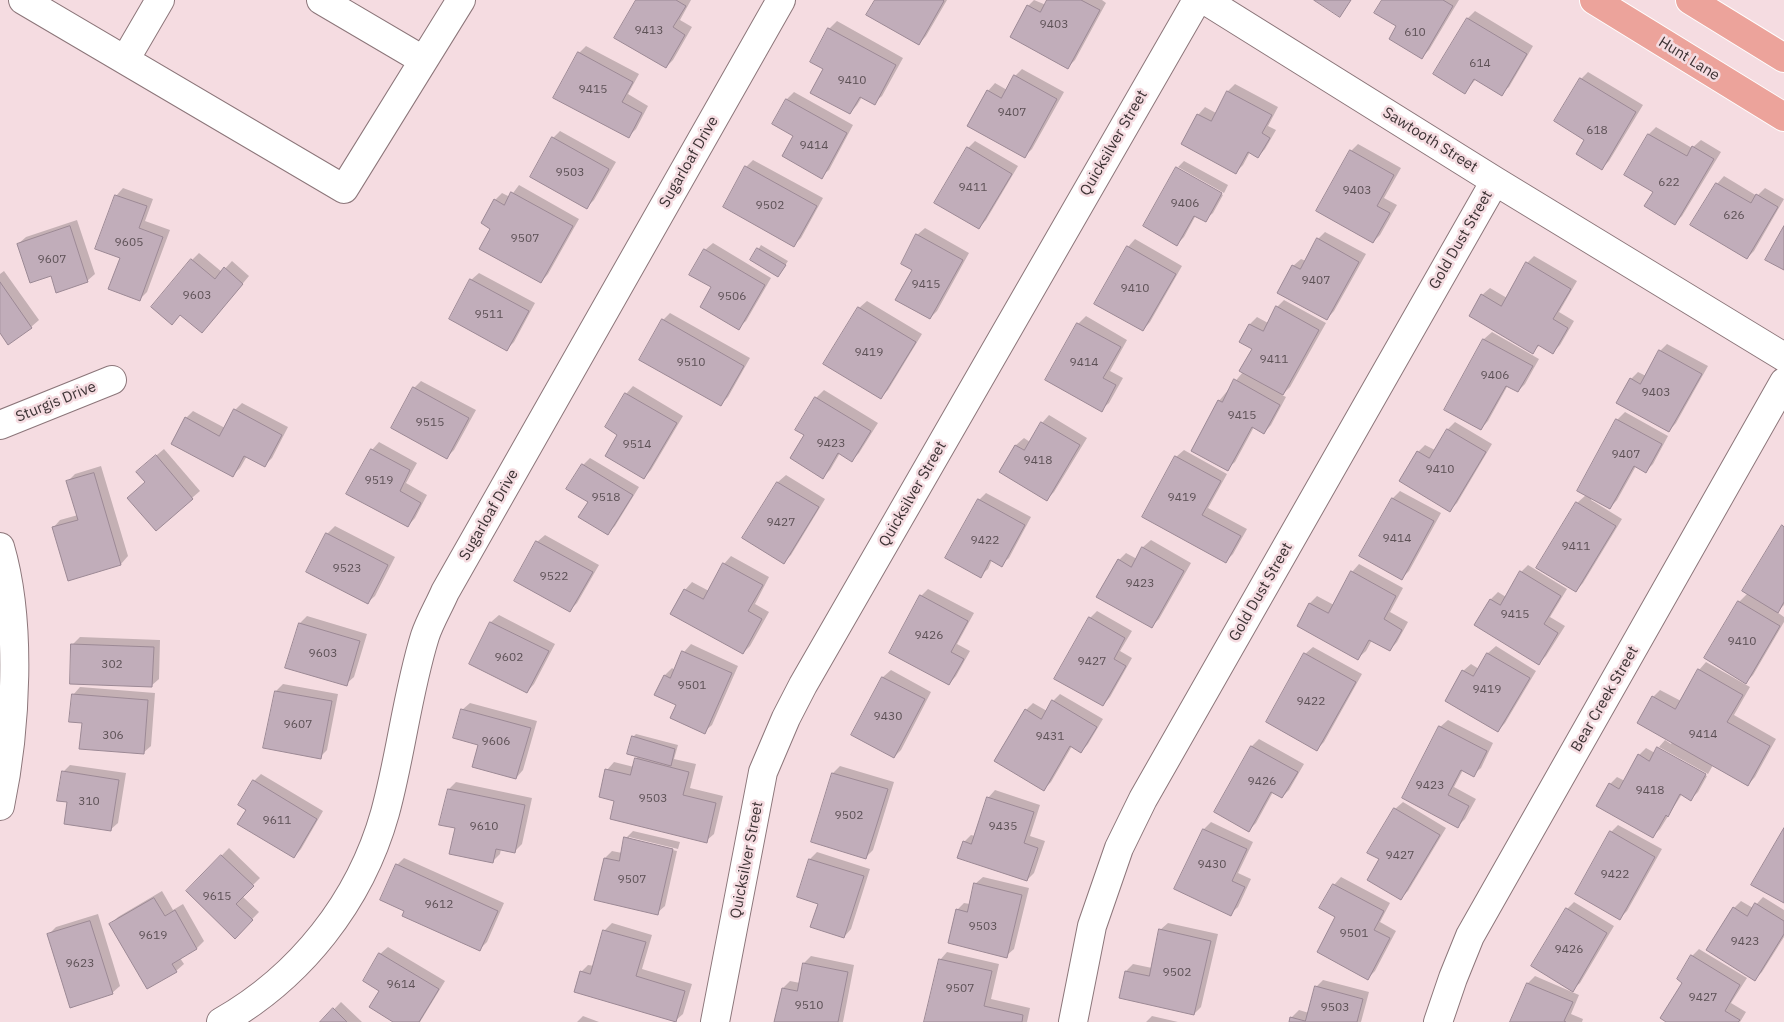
<!DOCTYPE html>
<style>
body{margin:0}
canvas{display:block;background:#f5dce1}
</style>
<canvas width="1784" height="1022"></canvas>
<script>
const context = document.querySelector('canvas').getContext('2d');
context.lineJoin = 'round';
function paint(path, color) { context.fillStyle = color; context.fill(path, 'evenodd'); }
function strokePath(path, color, width, dash) { context.strokeStyle = color; context.lineWidth = width; context.lineCap = dash ? 'butt' : 'round'; context.setLineDash(dash || []); context.stroke(path); }
function write(font, color, halo, rows, align = 'center') {
  context.font = font + ' "IBM Plex Sans",sans-serif'; context.lineWidth = 5; context.setLineDash([]); context.textBaseline = 'middle'; context.strokeStyle = halo; context.fillStyle = color; for (const [text, x, y, turn = 0] of rows) {
    context.save(); context.translate(x, y); context.rotate((+turn || 0) * Math.PI / 180); context.textAlign = isNaN(turn) ? turn : align; if (halo) context.strokeText(text, 0, 0); context.fillText(text, 0, 0); context.restore();
  }
}
paint(new Path2D(`
 M638,0H691L680,20L692,27L673,60L666,67Z
 M876,0H947L926,36L919,44Z
 M1034,0L1046,5L1048,0H1102L1106,3L1075,60L1068,67L1028,6Z
 M1384,0H1459L1429,50L1422,57Z
 M1475,11L1533,46L1509,87L1501,94L1476,79L1465,92L1434,74L1468,18Z
 M837,21L903,58L882,96L874,103L862,97L857,105L850,113L825,69L812,61L829,29Z
 M586,46L639,74L628,94L648,106L636,129L628,137L579,53Z
 M1022,69L1064,92L1032,149L1025,156L988,91L995,83L1007,90L1015,76Z
 M1588,72L1643,105L1609,161L1602,168L1586,140L1581,79Z
 M1235,84L1278,107L1268,126L1276,130L1265,149L1258,157L1250,152L1243,165L1236,172L1198,115L1205,107L1216,113L1228,91Z
 M794,92L853,125L829,170L821,177L795,136L773,124L787,99Z
 M1656,127L1692,148L1701,140L1721,152L1682,216L1675,223L1655,191L1626,174L1649,134Z
 M560,131L616,162L594,200L587,207L553,138Z
 M975,141L1018,166L986,220L979,228L968,148Z
 M1358,144L1401,168L1384,198L1397,205L1380,235L1373,242L1351,151Z
 M753,160L823,198L801,238L794,245L746,167Z
 M1184,161L1228,185L1224,193L1178,167Z
 M1177,167V169L1223,195L1213,213L1205,220L1196,215L1184,237L1177,244L1144,226Z
 M1724,176L1757,196L1765,188L1784,199L1754,251L1747,258L1717,184Z
 M519,185L579,219L548,274L541,282L492,228L495,200L502,193L510,197Z
 M123,188L153,199L145,221L170,230L147,292L139,300L121,258L116,196Z
 M77,220L95,274L87,281L52,275L18,244L26,237Z
 M925,228L969,253L937,311L930,318L914,269L917,235Z
 M1325,232L1366,254L1334,311L1327,319L1293,266L1301,259L1306,261L1318,239Z
 M1135,239L1182,266L1150,322L1143,330L1128,247Z
 M713,243L771,278L746,321L738,328L712,287L705,250Z
 M761,245L788,261L778,276L752,260Z
 M199,253L222,272L232,261L249,276L209,324L192,260Z
 M1534,256L1577,281L1559,312L1574,321L1560,345L1553,352L1540,345L1532,352L1482,295L1490,288L1507,298L1527,263Z
 M4,271L39,320L31,327L9,343L0,331V274Z
 M479,273L535,303L514,342L507,349L471,280Z
 M1284,300L1326,323L1290,387L1282,395L1286,397L1271,425L1264,433L1254,427L1235,462L1227,469L1219,401L1243,372L1253,348L1241,341L1250,324L1257,317L1268,323L1277,307Z
 M867,301L922,334L888,390L881,397L859,308Z
 M670,313L750,358L728,397L721,404L663,320Z
 M1086,316L1127,340L1110,371L1123,378L1109,403L1101,410L1078,324Z
 M1492,332L1539,359L1525,384L1518,391L1508,385L1488,421L1481,429L1446,409L1484,339Z
 M1667,344L1708,366L1676,423L1669,431L1631,379L1638,372L1646,376L1660,351Z
 M421,381L476,410L454,450L447,457L414,388Z
 M633,386L683,416L651,470L644,478L619,434L626,394Z
 M824,390L878,423L859,453L852,460L840,453L830,470L823,477L805,435L797,430L816,398Z
 M242,403L288,427L272,458L264,466L247,456L240,468L233,475L186,418L193,411L225,428L235,410Z
 M1625,412L1668,436L1653,464L1646,471L1636,466L1617,500L1610,508L1592,498L1591,500L1622,519L1583,583L1576,591L1577,503L1586,495L1578,491L1617,420Z
 M1049,415L1087,438L1054,492L1047,499L1001,471L1016,445L1024,438L1030,442L1042,423Z
 M1455,422L1492,444L1457,503L1450,510L1418,452L1425,445L1435,450L1448,429Z
 M379,442L417,463L406,483L427,495L415,518L408,526L372,450Z
 M164,449L200,491L156,529L146,481L145,465Z
 M1184,450L1227,474L1208,508L1247,529L1233,554L1225,562L1144,516L1176,457Z
 M590,458L639,487L615,526L607,534L589,501L583,465Z
 M101,466L128,556L121,564L68,580L53,528L60,520L78,515L68,481L75,474Z
 M786,475L825,499L791,555L784,562L744,538L778,482Z
 M1400,491L1441,513L1409,571L1402,578L1393,498Z
 M986,493L1031,517L1009,558L1001,565L992,560L988,569L980,576L979,500Z
 M1784,525V605L1777,612L1784,617V622L1753,675L1746,682L1706,658L1739,602L1748,593Z
 M335,526L395,557L375,596L367,603L307,572L327,534Z
 M545,535L599,565L577,603L570,610L537,542Z
 M1151,540L1191,563L1159,619L1151,627L1119,560L1126,553L1137,559L1143,547Z
 M731,556L769,577L755,604L769,612L750,646L743,653L685,590L692,582L709,591L724,564Z
 M1359,564L1403,588L1390,612L1408,622L1397,642L1390,650L1372,640L1366,651L1358,658L1298,626L1310,603L1317,596L1334,605L1352,572Z
 M1528,565L1567,589L1550,617L1565,626L1546,656L1539,663L1476,624L1491,599L1498,592L1506,597L1521,572Z
 M928,589L974,613L957,644L970,651L956,676L949,684L921,596Z
 M1097,611L1132,631L1120,651L1132,658L1110,697L1103,705L1090,618Z
 M499,615L555,644L534,684L527,692L471,664L491,622Z
 M307,616L367,634L354,677L346,684L300,623Z
 M80,637L160,640L159,679L151,686L73,644Z
 M691,644L738,666L712,725L704,732L678,704L656,695L665,675L672,668L675,670L684,652Z
 M1496,646L1536,671L1505,723L1498,731L1463,671L1471,664L1479,669L1488,653Z
 M1313,647L1362,674L1324,742L1317,749L1305,654Z
 M1706,662L1750,687L1734,715L1776,739L1755,777L1748,785L1713,765L1708,774L1659,747L1665,740L1671,744L1672,742L1653,697L1660,690L1681,701L1699,670Z
 M891,670L931,692L901,750L894,757L852,735L883,677Z
 M283,684L338,694L327,750L320,757L276,691Z
 M80,687L155,693L151,746L143,753L83,722L73,695Z
 M1060,694L1103,719L1088,744L1081,752L1072,746L1051,782L1044,789L1026,710L1033,703L1047,711L1053,701Z
 M470,703L537,721L523,770L516,778L479,744L462,710Z
 M1448,720L1493,743L1481,768L1473,775L1463,770L1454,787L1476,799L1465,819L1458,826L1403,798L1440,727Z
 M636,734L678,745L674,759L696,764L690,788L723,796L714,834L706,841L615,800L607,770L614,762L634,767L636,758L639,756L633,737Z
 M1259,739L1304,764L1289,790L1282,797L1273,792L1256,823L1249,830L1216,812L1252,746Z
 M1658,747V749L1707,776L1698,792L1691,799L1682,794L1660,829L1653,836L1610,784L1617,777L1625,781L1639,755L1646,748L1655,753Z
 M70,765L126,773L118,823L110,830L69,801L63,772Z
 M840,766L894,782L873,850L866,857L812,841L833,773Z
 M261,774L323,811L301,849L294,857L247,809L254,781Z
 M456,782L532,798L522,844L514,852L501,849L500,854L492,862L456,828L441,824L449,789Z
 M995,790L1040,805L1030,836L1045,841L1034,873L1027,880L964,842L971,835L975,836L988,798Z
 M1403,802L1446,828L1408,891L1401,898L1381,859L1395,809Z
 M1211,822L1253,842L1238,873L1251,879L1238,907L1230,914L1176,888L1204,829Z
 M1618,825L1662,849L1627,911L1620,918L1611,832Z
 M633,831L680,842L678,849L629,837V840L677,851L665,906L657,913L595,899L605,858L612,851L622,853L626,838Z
 M229,848L260,878L242,896L259,912L235,937L187,891Z
 M817,852L870,869L851,929L844,937L819,903L810,859Z
 M404,858L504,903L487,942L479,950L406,910L397,865Z
 M983,877L1029,888L1014,949L1006,956L957,910L964,903L970,904L975,884Z
 M1341,877L1390,903L1380,922L1396,931L1375,971L1368,978L1337,916L1334,885Z
 M162,891L173,910L183,904L204,941L197,948L180,958L184,964L176,971L111,924L118,917Z
 M1763,897L1784,910V937L1762,972L1755,979L1734,908L1741,901L1753,908Z
 M1574,902L1614,926L1580,983L1572,990L1567,909Z
 M98,914L120,986L112,993L48,935L56,927Z
 M612,923L652,935L642,969L692,984L683,1014L675,1021L581,972L588,965L594,966L605,930Z
 M1168,923L1218,934L1201,1007L1194,1014L1126,971L1133,964L1152,968L1160,930Z
 M388,947L445,981L420,1022H396L381,990L365,980L380,954Z
 M1699,949L1747,978L1731,1003L1746,1012L1740,1022H1668L1684,982L1692,956Z
 M947,952L999,964L991,999L1030,1008L1027,1022H925L940,960Z
 M811,956L854,965L843,1022H776L783,988L790,981L800,983L804,963Z
 M1535,976L1579,995L1571,1014L1583,1019L1582,1022H1511L1528,983Z
 M1323,980L1369,992L1361,1022H1290L1291,1018L1299,1010L1309,1013L1316,987Z
 M341,1002L362,1022H322Z
 M583,1016L599,1022H577Z
 M1152,1016L1178,1022H1146Z`), '#0003');
const building = new Path2D(`
 M636,0H676L686,6L673,27L685,35L666,68L614,38Z
 M875,0H943L944,1L919,45L866,15Z
 M1047,0H1081L1100,10L1068,69L1010,37L1027,5L1040,12Z
 M1314,0H1351L1340,17Z
 M1382,0H1443L1453,6L1422,59L1389,39L1396,26L1374,13Z
 M1467,18L1527,54L1502,96L1474,79L1465,94L1433,74Z
 M828,28L896,65L875,105L860,97L850,114L810,93L823,69L810,62Z
 M578,52L633,82L622,102L642,113L629,138L553,98Z
 M1014,75L1057,99L1025,158L967,126L987,90L1001,98Z
 M1580,78L1636,112L1602,170L1576,154L1584,140L1554,121Z
 M1227,91L1272,115L1262,133L1270,138L1258,158L1248,152L1236,174L1181,144L1197,114L1211,121Z
 M786,99L847,133L822,179L782,156L793,136L772,124Z
 M1648,134L1687,156L1692,146L1714,159L1675,225L1644,206L1653,192L1624,175Z
 M552,137L609,169L587,209L530,177Z
 M967,147L1012,174L979,229L934,203Z
 M1350,150L1394,175L1377,206L1390,213L1373,243L1316,211Z
 M745,166L817,206L794,247L723,207Z
 M1176,167L1222,193L1206,222L1194,216L1177,246L1143,226Z
 M1716,183L1751,203L1756,194L1778,207L1747,259L1690,225Z
 M511,192L573,226L541,283L479,249L490,229L481,223L494,199L504,205Z
 M115,195L147,206L139,228L163,237L140,301L108,289L120,258L95,249Z
 M70,226L88,282L56,293L51,276L30,283L17,244Z
 M1784,226V270L1765,260Z
 M916,234L963,260L930,319L895,300L912,270L901,264Z
 M1317,238L1359,262L1327,320L1277,293L1292,265L1300,269Z
 M1127,246L1176,274L1143,331L1094,304Z
 M757,248L786,265L778,277L750,260Z
 M704,249L765,285L739,330L700,307L711,287L689,275Z
 M191,259L215,279L224,267L243,284L202,333L180,315L172,325L151,307Z
 M1526,262L1571,289L1553,319L1568,328L1553,354L1538,345L1533,354L1469,316L1481,294L1501,306Z
 M470,279L529,311L507,351L449,319Z
 M0,282L32,328L8,345L0,333Z
 M1276,306L1319,330L1283,395L1239,371L1252,349L1239,342L1249,324L1263,331Z
 M858,307L916,342L881,399L823,364Z
 M662,319L744,366L721,406L639,360Z
 M1077,323L1121,347L1103,378L1116,385L1102,412L1045,380Z
 M1483,339L1533,366L1518,392L1506,386L1481,430L1444,410Z
 M1659,350L1702,374L1669,432L1616,403L1630,378L1640,384Z
 M1234,379L1280,405L1264,434L1252,427L1228,471L1191,451L1218,400L1222,402Z
 M413,387L469,418L447,459L391,428Z
 M625,393L677,423L644,479L605,456L617,435L605,427Z
 M815,397L871,431L852,462L838,453L823,479L790,458L804,435L795,430Z
 M234,409L282,435L265,467L244,456L233,477L171,444L185,417L219,436Z
 M1616,419L1662,444L1646,473L1634,466L1610,509L1577,491Z
 M1041,422L1080,445L1047,501L999,472L1015,445L1024,450Z
 M1447,429L1486,452L1450,512L1399,481L1417,451L1429,458Z
 M371,449L410,470L400,491L421,503L408,527L346,494Z
 M156,455L193,499L156,531L127,498L145,482L136,472Z
 M1175,456L1221,481L1202,515L1241,536L1226,563L1142,517Z
 M582,464L633,495L608,535L578,517L588,502L566,489Z
 M94,473L121,565L68,581L52,527L78,520L66,481Z
 M777,482L819,507L784,564L742,538Z
 M1392,498L1434,521L1402,580L1359,556Z
 M978,499L1025,525L1002,567L990,560L981,578L945,558Z
 M1576,502L1616,526L1576,592L1536,568Z
 M1782,525L1784,527V602L1778,613L1742,591Z
 M326,533L388,565L368,604L306,572Z
 M536,541L593,572L570,612L514,581Z
 M1142,547L1184,571L1152,628L1096,597L1118,559L1131,567Z
 M723,563L763,585L748,611L762,619L743,654L670,614L684,589L703,599Z
 M1351,571L1396,596L1384,619L1402,630L1390,651L1369,640L1358,660L1297,626L1309,603L1328,613Z
 M1520,571L1561,596L1544,624L1558,633L1539,665L1474,625L1490,599L1500,605Z
 M920,595L968,621L951,652L964,659L949,685L889,653Z
 M1738,601L1780,626L1746,684L1704,658Z
 M1089,617L1125,638L1114,659L1126,666L1103,706L1054,679Z
 M490,622L549,651L527,693L469,664Z
 M299,623L360,641L347,686L285,668Z
 M71,644L154,647L152,687L70,684Z
 M682,651L732,673L705,734L670,718L676,705L654,695L664,675L670,678Z
 M1304,653L1356,682L1317,751L1266,722Z
 M1487,653L1530,678L1498,732L1445,701L1462,670L1473,676Z
 M1698,669L1743,695L1727,722L1770,746L1748,786L1637,723L1652,696L1675,709Z
 M882,677L925,699L894,758L851,735Z
 M275,691L332,701L321,759L263,748Z
 M72,694L148,700L144,754L79,749L82,723L69,722Z
 M1052,700L1097,727L1081,753L1070,746L1044,791L994,761L1025,709L1041,719Z
 M461,709L531,728L516,779L472,767L478,745L453,738Z
 M1439,726L1487,751L1474,777L1461,770L1448,795L1469,806L1458,828L1402,798Z
 M632,736L675,749L671,766L627,754Z
 M1251,746L1298,772L1282,798L1271,792L1249,832L1214,812Z
 M1657,747L1706,774L1691,801L1680,794L1668,817L1666,815L1653,838L1596,806L1609,783L1619,789L1638,754L1649,761Z
 M635,758L689,772L683,795L716,803L707,843L610,819L614,801L599,797L605,769L630,775Z
 M62,771L119,780L111,831L64,824L67,802L57,801Z
 M832,773L888,789L866,859L811,842Z
 M253,780L317,819L294,858L237,824L246,810L238,805Z
 M448,789L525,805L515,853L496,849L493,863L449,854L455,828L439,825Z
 M987,797L1034,812L1024,843L1038,848L1027,881L957,858L963,841L971,844Z
 M1394,808L1440,835L1401,900L1367,880L1379,859L1367,853Z
 M1784,828V903L1751,885Z
 M1203,829L1247,849L1232,881L1245,887L1231,916L1174,889Z
 M1610,831L1655,857L1620,920L1575,894Z
 M624,837L673,849L658,915L594,900L604,858L619,861Z
 M221,855L254,886L236,904L253,920L235,939L186,891Z
 M809,859L864,876L844,938L810,927L818,904L797,897Z
 M396,864L498,911L480,951L402,916L404,911L380,900Z
 M974,883L1022,895L1007,958L948,943L956,909L967,912Z
 M1333,884L1384,911L1374,930L1390,938L1368,980L1317,952L1335,917L1319,908Z
 M154,898L165,916L175,910L197,949L172,964L177,972L147,989L109,924Z
 M1755,903L1784,921V934L1755,981L1706,950L1733,907L1747,916Z
 M1566,908L1607,933L1573,992L1531,966Z
 M90,921L113,994L70,1008L47,934Z
 M1159,929L1211,941L1194,1015L1119,998L1125,971L1149,976Z
 M603,930L646,942L636,976L685,991L676,1022L574,992L580,971L590,974Z
 M379,953L439,989L419,1022H393L369,1007L379,991L363,981Z
 M1691,955L1740,985L1725,1011L1740,1020L1738,1022H1666L1660,1018L1682,983L1677,979Z
 M939,959L992,971L984,1006L1023,1015L1022,1022H924Z
 M803,963L848,972L838,1022H774L782,988L797,991Z
 M1527,983L1573,1002L1564,1021L1566,1022H1510Z
 M1315,986L1363,999L1357,1022H1289L1290,1017L1305,1021Z
 M333,1008L347,1022H320Z`);
paint(building, '#c1adba');
strokePath(building, '#9c8995', 1);
const minor = new Path2D(`
 M23,0L344,189L461,0
 M321,0L423,60
 M1205,0L1495,181L1784,357
 M125,60L160,0
 M0,425L112,380
 M0,547C22,622 16,730 0,806
 M221,1022C300,977 360,902 385,813C401,755 407,694 425,636C430,621 439,606 445,592L781,0
 M715,1022L763,772L786,718L803,685L1197,0
 M1073,1022L1092,926L1119,848L1143,799L1495,181
 M1438,1022L1453,978L1470,936L1784,382`);
const major = new Path2D(`
 M1594,0L1784,117
 M1690,0L1784,58`);
strokePath(minor, '#8c767a', 30);
strokePath(major, '#fff', 30);
strokePath(minor, '#fff', 28);
strokePath(major, '#eca39b', 28);
write('12px', '#5d5156', null, [
 ["9403",1054,25],
 ["9413",649,31],
 ["610",1415,33],
 ["614",1480,64],
 ["9410",852,81],
 ["9415",593,90],
 ["9407",1012,113],
 ["618",1597,131],
 ["9414",814,146],
 ["9503",570,173],
 ["622",1669,183],
 ["9411",973,188],
 ["9403",1357,191],
 ["9406",1185,204],
 ["9502",770,206],
 ["626",1734,216],
 ["9507",525,239],
 ["9605",129,243],
 ["9607",52,260],
 ["9407",1316,281],
 ["9415",926,285],
 ["9410",1135,289],
 ["9603",197,296],
 ["9506",732,297],
 ["9511",489,315],
 ["9419",869,353],
 ["9411",1274,360],
 ["9510",691,363],
 ["9414",1084,363],
 ["9406",1495,376],
 ["9403",1656,393],
 ["9415",1242,416],
 ["9515",430,423],
 ["9423",831,444],
 ["9514",637,445],
 ["9407",1626,455],
 ["9418",1038,461],
 ["9410",1440,470],
 ["9519",379,481],
 ["9518",606,498],
 ["9419",1182,498],
 ["9427",781,523],
 ["9414",1397,539],
 ["9422",985,541],
 ["9411",1576,547],
 ["9523",347,569],
 ["9522",554,577],
 ["9423",1140,584],
 ["9415",1515,615],
 ["9426",929,636],
 ["9410",1742,642],
 ["9603",323,654],
 ["9602",509,658],
 ["9427",1092,662],
 ["302",112,665],
 ["9501",692,686],
 ["9419",1487,690],
 ["9422",1311,702],
 ["9430",888,717],
 ["9607",298,725],
 ["9414",1703,735],
 ["306",113,736],
 ["9431",1050,737],
 ["9606",496,742],
 ["9426",1262,782],
 ["9423",1430,786],
 ["9418",1650,791],
 ["9503",653,799],
 ["310",89,802],
 ["9502",849,816],
 ["9611",277,821],
 ["9610",484,827],
 ["9435",1003,827],
 ["9427",1400,856],
 ["9430",1212,865],
 ["9422",1615,875],
 ["9507",632,880],
 ["9615",217,897],
 ["9612",439,905],
 ["9503",983,927],
 ["9501",1354,934],
 ["9619",153,936],
 ["9423",1745,942],
 ["9426",1569,950],
 ["9623",80,964],
 ["9502",1177,973],
 ["9614",401,985],
 ["9507",960,989],
 ["9427",1703,998],
 ["9510",809,1006],
 ["9503",1335,1008]
]);
write('15px', '#3c3234', '#f5dce1', [
 ["Hunt Lane",1689,59,32],
 ["Sawtooth Street",1430,140,32],
 ["Quicksilver Street",1114,143,-60],
 ["Sugarloaf Drive",689,162,-60],
 ["Gold Dust Street",1461,240,-60],
 ["Sturgis Drive",56,402,-22],
 ["Quicksilver Street",913,494,-60],
 ["Sugarloaf Drive",489,515,-60],
 ["Gold Dust Street",1261,592,-60],
 ["Bear Creek Street",1605,699,-60],
 ["Quicksilver Street",747,860,-79]
]);
</script>
